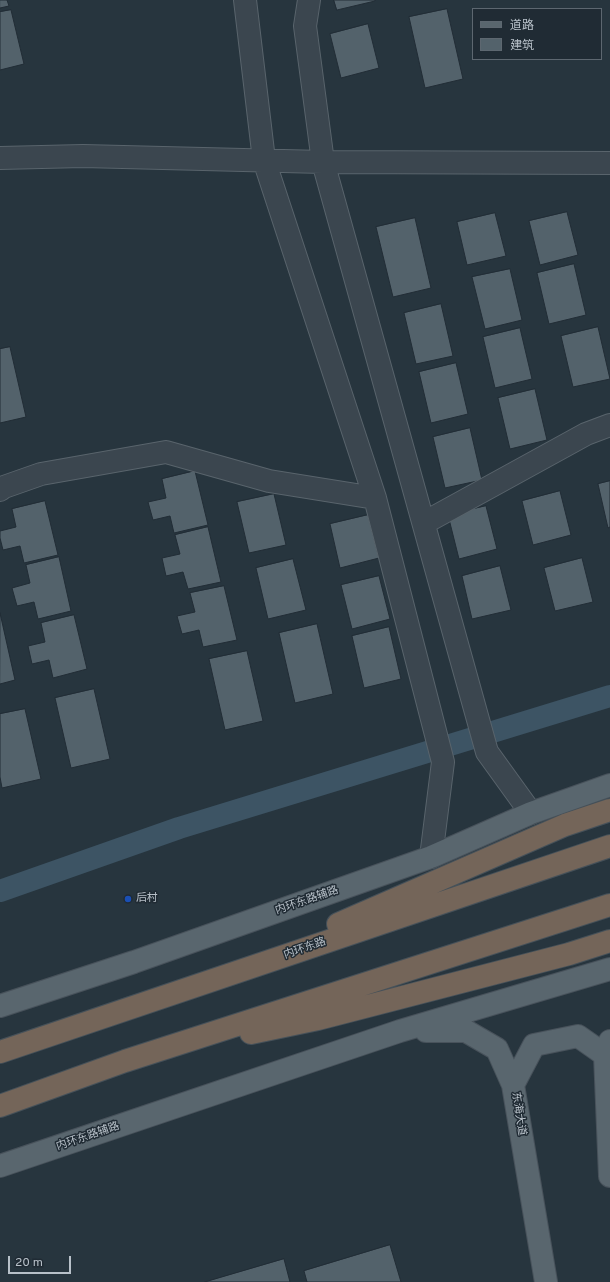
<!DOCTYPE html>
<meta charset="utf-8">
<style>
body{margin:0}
#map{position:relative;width:610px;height:1282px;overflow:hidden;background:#27353e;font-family:Overpass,"Noto Sans SC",sans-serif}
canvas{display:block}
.legend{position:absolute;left:472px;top:8px;width:130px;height:52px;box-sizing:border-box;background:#202b34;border:1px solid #5d6770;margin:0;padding:5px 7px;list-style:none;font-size:12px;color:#b8c1c9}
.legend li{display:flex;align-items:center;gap:8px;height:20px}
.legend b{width:20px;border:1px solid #5d6770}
.scale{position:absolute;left:8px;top:1256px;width:63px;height:18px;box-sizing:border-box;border:2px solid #b8c1c9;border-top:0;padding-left:5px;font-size:12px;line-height:14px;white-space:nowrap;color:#b8c1c9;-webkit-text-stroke:3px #202b34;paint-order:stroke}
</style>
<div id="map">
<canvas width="610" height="1282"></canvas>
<ul class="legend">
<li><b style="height:5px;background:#59666e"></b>道路</li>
<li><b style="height:11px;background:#53626b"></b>建筑</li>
</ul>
<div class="scale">20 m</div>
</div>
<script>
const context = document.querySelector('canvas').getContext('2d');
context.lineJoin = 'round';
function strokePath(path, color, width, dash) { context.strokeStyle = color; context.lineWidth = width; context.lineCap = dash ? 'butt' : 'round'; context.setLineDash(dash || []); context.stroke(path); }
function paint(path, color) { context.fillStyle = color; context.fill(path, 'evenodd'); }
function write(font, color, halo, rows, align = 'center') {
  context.font = font + ' Overpass,"Noto Sans SC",sans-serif'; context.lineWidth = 3; context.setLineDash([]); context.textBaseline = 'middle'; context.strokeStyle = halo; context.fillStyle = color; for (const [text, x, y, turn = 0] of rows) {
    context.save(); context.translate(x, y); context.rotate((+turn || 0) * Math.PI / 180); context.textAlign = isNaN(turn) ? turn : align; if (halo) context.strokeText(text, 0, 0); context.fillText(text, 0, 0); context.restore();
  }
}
strokePath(new Path2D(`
 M0,891L179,828L610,696`), '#3d5464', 22);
const building = new Path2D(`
 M0,0H7L9,6L0,8Z
 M334,0H375V1L337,10Z
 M447,9L463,79L425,88L409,17Z
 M11,10L24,64L0,70V12Z
 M368,24L379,68L341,78L330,34Z
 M567,212L578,255L540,265L529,221Z
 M495,213L506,256L467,265L457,222Z
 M415,218L431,288L393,297L376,227Z
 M574,264L586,315L549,324L537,273Z
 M510,269L522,320L485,329L472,277Z
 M441,304L453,356L416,364L404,313Z
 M598,327L610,379L573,387L561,336Z
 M520,328L532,379L495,388L483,337Z
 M10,347L26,417L0,423V349Z
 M456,363L468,414L431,423L419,372Z
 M535,389L547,440L510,449L498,398Z
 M470,428L482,480L445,488L433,437Z
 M195,471L208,525L174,533L170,516L153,520L148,502L166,498L162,479Z
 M610,481V527L608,528L598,484Z
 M560,491L571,535L533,545L522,501Z
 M274,494L286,545L249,553L237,502Z
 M45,501L58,555L24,563L20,546L3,550L0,538V531L16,527L12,509Z
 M486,506L497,549L459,559L448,515Z
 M368,515L379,558L340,568L330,524Z
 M208,527L221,582L188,589L183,572L166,576L162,558L180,554L175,535Z
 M59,557L71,611L38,619L34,602L17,606L12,588L30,583L26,565Z
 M582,558L593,602L555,611L544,568Z
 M293,559L306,610L268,619L256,568Z
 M500,566L511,610L472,619L462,576Z
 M379,576L390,619L352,629L341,585Z
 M224,586L237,640L203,647L199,630L182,634L177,616L195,612L190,593Z
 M0,613L15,680L0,684Z
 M74,615L87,669L53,678L49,660L32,664L28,646L45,642L41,623Z
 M317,624L333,694L295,703L279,633Z
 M389,627L401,679L364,688L352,636Z
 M247,651L263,721L225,730L209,659Z
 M94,689L110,759L71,768L55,698Z
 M25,709L41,779L2,788L0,777V714Z
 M390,1245L401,1282H307L304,1271Z
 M284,1259L290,1282H205Z`);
paint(building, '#53626b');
strokePath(building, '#222d36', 1);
const street = new Path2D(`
 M245,0L264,160L375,498L443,762L431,857
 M309,0L305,26L323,162L487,752L531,813
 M0,158L83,156L323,162L610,163
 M0,490L4,487L41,474L166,452L269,481L375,498
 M424,523L586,434L610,425`);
const primary = new Path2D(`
 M0,1006L134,962L431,857L531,813L610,785
 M426,1031H466L497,1049L513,1085L546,1282
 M610,1041L605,1055L610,1176
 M513,1085L534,1045L578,1036L605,1055
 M0,1166L400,1031L610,969`);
const highway = new Path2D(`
 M338,924L565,825L610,810
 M251,1033L318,1019L569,954L610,941
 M0,1052L610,846
 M0,1106L125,1061L610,905`);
strokePath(street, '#59646c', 24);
strokePath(primary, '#48525b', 24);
strokePath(highway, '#465159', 24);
strokePath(street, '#3b464f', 22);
strokePath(primary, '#59666e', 22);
strokePath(highway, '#746559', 22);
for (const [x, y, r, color] of [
 [128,899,4,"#1a4fb4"]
]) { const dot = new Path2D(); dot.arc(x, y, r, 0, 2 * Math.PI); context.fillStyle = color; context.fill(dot); strokePath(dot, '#202b34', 1.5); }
write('11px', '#b8c1c9', '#202b34', [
 ["后村",136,899]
], 'left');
write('11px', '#b8c1c9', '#202b34', [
 ["内环东路辅路",307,901,-19],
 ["内环东路",305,949,-19],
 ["东海大道",518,1114,81],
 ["内环东路辅路",88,1137,-19]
]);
</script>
